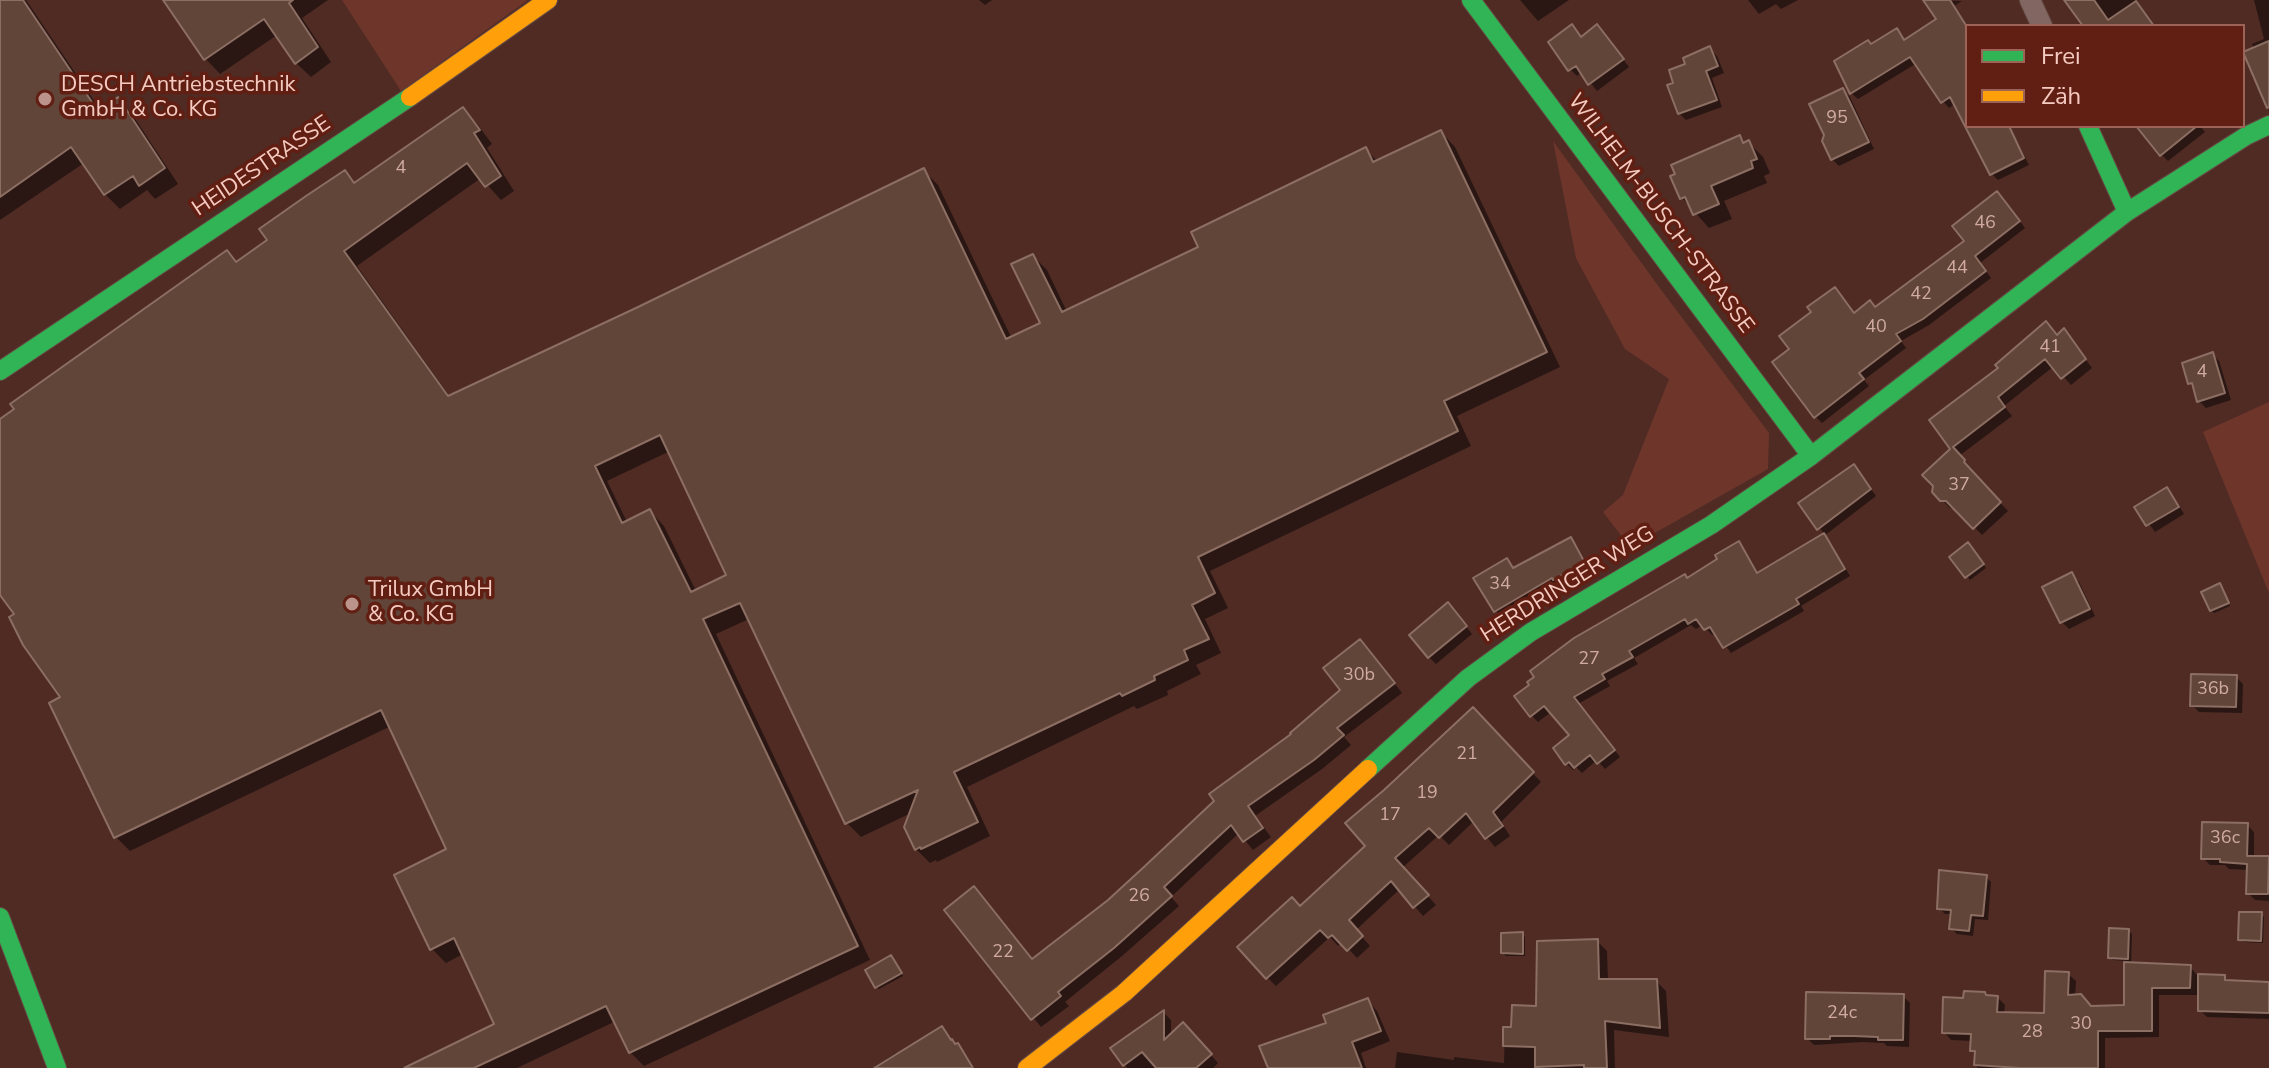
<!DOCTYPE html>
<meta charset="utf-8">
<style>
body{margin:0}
#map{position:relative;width:2269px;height:1068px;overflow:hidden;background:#4f2b24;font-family:"Nunito Sans",sans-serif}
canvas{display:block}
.legend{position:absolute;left:1965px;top:24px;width:280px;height:104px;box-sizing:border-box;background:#611e12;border:2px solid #9c6358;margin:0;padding:10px 14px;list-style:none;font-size:24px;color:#f5cbc1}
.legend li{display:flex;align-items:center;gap:16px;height:40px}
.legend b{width:40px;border:2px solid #9c6358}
</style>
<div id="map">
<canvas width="2269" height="1068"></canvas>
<ul class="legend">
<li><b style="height:10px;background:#30b455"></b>Frei</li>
<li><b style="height:10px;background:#ff9f0a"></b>Zäh</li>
</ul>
</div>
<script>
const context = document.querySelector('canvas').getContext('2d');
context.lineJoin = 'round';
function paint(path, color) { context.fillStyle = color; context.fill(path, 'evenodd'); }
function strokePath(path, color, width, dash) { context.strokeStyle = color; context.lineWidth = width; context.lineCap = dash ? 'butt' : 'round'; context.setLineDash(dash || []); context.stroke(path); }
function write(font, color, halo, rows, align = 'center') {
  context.font = font + ' "Nunito Sans",sans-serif'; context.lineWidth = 7; context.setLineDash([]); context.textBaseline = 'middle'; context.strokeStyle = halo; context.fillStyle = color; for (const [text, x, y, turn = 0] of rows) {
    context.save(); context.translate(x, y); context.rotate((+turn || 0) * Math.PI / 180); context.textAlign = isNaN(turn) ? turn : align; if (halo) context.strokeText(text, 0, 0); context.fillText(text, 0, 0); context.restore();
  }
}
paint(new Path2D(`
 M342,0H528L401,91Z
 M1553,141L1659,287L1769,433L1768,469L1630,547L1603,512L1623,495L1669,379L1625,349L1576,258Z
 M2269,402V593L2203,432Z`), '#6e362b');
paint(new Path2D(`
 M0,0H26L101,111L117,100L132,114L178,184L155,199L147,190L120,209L105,194L84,163L0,220Z
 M165,0H328L302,18L331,62L311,77L296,63L277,35L220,74L206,59Z
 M979,0H992L985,5Z
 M1520,0H1569L1538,21Z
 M1748,0H1798L1781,9L1776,4L1759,14Z
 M1925,0L1962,1L1954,6L1967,26V125L1956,103L1949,108L1943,101L1917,63L1858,99L1851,93L1872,46L1896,30L1906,41L1939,20Z
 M2078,0H2135L2154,26H2086Z
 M2254,0H2269V87L2252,44L2264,39Z
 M1604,34L1629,67L1597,91L1582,72L1577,76L1570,69L1582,38Z
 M1710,49L1717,56L1724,73L1712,78L1722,107L1686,120L1679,113L1676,84L1687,65Z
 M1843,90L1850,97L1874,149L1839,166L1832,159L1826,135Z
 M463,110L477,124L492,144L487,148L514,191L501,200L481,178L357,266L450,397L924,171L938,185L1012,339L1042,324L1033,256L1047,270L1067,312L1200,248L1366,150L1378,162L1441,132L1455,147L1560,367L1457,416L1471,446L1210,571L1228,608L1205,619L1221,653L1196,665L1201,674L1167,691L1168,695L1137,709L1134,706L967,787L990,836L937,862L936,860L930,863L916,849L911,813L861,837L847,823L749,619L716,634L870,960L644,1066L630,1052L616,1021L517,1068H413L497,1025L463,954L446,963L431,948L449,850L391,726L130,851L116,837L52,704L63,698L0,591V421L227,253L238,263L270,241L345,173L356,184ZM670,451L729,576L696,591L664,526L650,511L627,522L607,481Z
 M1967,126H2009L2029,165L1998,180L1992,174Z
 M2148,126H2200L2205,132L2168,161L2161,154Z
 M1739,138L1745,144L1748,142L1763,157L1770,173L1764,176L1767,183L1724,201L1732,219L1709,228L1682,198Z
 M2004,200L2025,228L1980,263L1991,278L1929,325L1901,341L1906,348L1864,380L1869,386L1822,423L1815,416L1855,314L1876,309L1967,241Z
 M2064,331L2092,368L2071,385L2054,366L2004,406L2012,416L1959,456L1972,469L1970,471L2008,511L1982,535L1956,508H1950L1941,499L1953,449L1932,421Z
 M2212,354L2219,361L2231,400L2206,408L2199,401L2195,389L2190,383Z
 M1854,466L1876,496L1824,536L1830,542L1850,576L1801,606L1804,611L1731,653L1716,633L1712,635L1703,625L1696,629L1691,625L1634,658L1638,664L1607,681L1610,686L1578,704L1620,757L1605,769L1597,760L1582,773L1576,767L1573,770L1567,764L1572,736L1551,712L1538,722L1531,715L1687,580L1720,560L1739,543L1745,550L1759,574L1825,535L1801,503Z
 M2167,490L2174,497L2184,514L2155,532L2137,507Z
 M1570,539L1577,546L1590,570L1561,586L1559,584L1503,618L1496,611L1476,579L1507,560L1515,569Z
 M1971,548L1986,568L1970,580L1952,557Z
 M2072,575L2079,582L2095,616L2069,629L2062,622L2045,588Z
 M2220,586L2230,606L2214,613L2211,610Z
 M1454,612L1472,634L1436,664L1429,657Z
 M1369,650L1402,693L1344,737L1351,745L1322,769L1255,816L1271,837L1253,850L1239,833L1171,897L1179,906L1122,956L1065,1002L1069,1006L1041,1027L946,910L974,888L1033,961L1109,901L1343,690Z
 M2236,677L2243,684L2242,713L2199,712L2192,705Z
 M1473,710L1541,782L1501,822L1510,836L1495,847L1474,821L1449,845L1439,835L1402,868L1436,905L1423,916L1400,889L1356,930L1370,946L1357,958L1342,942L1338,946L1330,937L1276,986L1267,977L1300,908L1368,846Z
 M2247,825L2254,832V858H2269V901L2255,900L2248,893L2249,870L2229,869L2225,865H2210L2203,858Z
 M1986,877L1991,882L1988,920L1975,919L1973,936L1957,934L1952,929L1953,914H1945L1939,908Z
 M2261,914L2264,917L2263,943L2244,942L2240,939Z
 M2129,931L2132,934L2131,964L2190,967L2198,976L2224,977L2230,982L2269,984V1019L2207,1017L2200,1010V995H2159V1037L2105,1038V1068H1977V1054L1972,1050L1973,1041L1951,1040L1944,1032L1986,997H1997L2005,1005L2004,1014L2046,1015L2068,974L2076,981L2075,996L2092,1008L2126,1007V961L2113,960L2110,957Z
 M1522,934L1525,937V956H1506L1503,953Z
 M1597,941L1607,951L1608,981H1656L1666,991L1669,1037L1614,1030L1615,1068H1395L1397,1052L1454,1060V1057L1504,1063L1505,1029H1513L1538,1008Z
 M894,960L903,976L879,989L876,986Z
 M1903,996L1910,1003L1909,1047L1887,1046L1884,1043L1862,1042L1814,1045L1807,1038Z
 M1367,1000L1377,1011L1390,1041L1361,1053L1366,1068H1270Z
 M1164,1013L1171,1020V1036L1191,1033L1218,1063L1213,1068H1127L1113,1048Z
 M942,1028L955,1044L965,1053L974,1068H877L875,1066L896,1053L898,1055Z`), '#0007');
const building = new Path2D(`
 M0,0H23L98,111L118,97L165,168L139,186L133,176L104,195L71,147L0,197Z
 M163,0H293L289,3L318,47L295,64L264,19L204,60Z
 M1923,0H1950L1967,27V126H2009L2024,158L1990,175L1950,97L1941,103L1910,57L1850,94L1834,61L1868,40L1871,44L1897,28L1904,40L1936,19Z
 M2064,0H2094L2108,20L2136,1L2154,26H2083Z
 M1572,24L1581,37L1597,24L1624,59L1588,85L1576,66L1568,71L1548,42Z
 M2269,41V107L2267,108L2243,52Z
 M1710,46L1718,66L1706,71L1717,100L1678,114L1667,85L1673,83L1669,70L1685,64L1683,58Z
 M1843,88L1869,142L1831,160L1822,141L1824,135L1809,104Z
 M463,107L480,130L474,133L501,176L485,187L467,163L344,251L448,396L636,308L924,168L1006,339L1040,323L1011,264L1033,254L1062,312L1198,247L1191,232L1366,147L1373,162L1441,130L1547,352L1444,401L1458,431L1198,557L1215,593L1192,605L1209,639L1184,650L1188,660L1154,676L1155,680L1122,696L1120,693L954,772L978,822L921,849L920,847L915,850L904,827L918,790L845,824L740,603L703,619L858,946L629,1053L606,1006L474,1068H404L494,1024L454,938L430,950L394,875L446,849L381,710L114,838L49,703L60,697L23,645L9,617L14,614L0,595V419L14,409L10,404L227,250L236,262L267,240L259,229L306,196L345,170L354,183ZM660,435L726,575L691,592L650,509L622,523L595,466Z
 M2136,126H2197L2160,156Z
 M1740,135L1743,143L1749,140L1757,159L1751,161L1753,168L1711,186L1719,204L1693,215L1685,197L1680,199L1670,176L1675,174L1671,165Z
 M1997,191L2020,221L1975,256L1986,271L1923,319L1896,334L1901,341L1859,373L1864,379L1814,418L1772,362L1789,349L1779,336L1811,312L1807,307L1835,287L1854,313L1870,300L1875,307L1964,241L1952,226Z
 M2046,321L2057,335L2064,328L2086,359L2061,379L2045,359L1998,397L2005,407L1953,447L1965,460L1964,462L2001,502L1973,529L1946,501H1940L1932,492L1933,486L1922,475L1950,449L1929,420L1998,368L1995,365Z
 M2213,352L2225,393L2197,402L2192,383L2188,384L2182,363Z
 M1854,464L1871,489L1817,530L1798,503Z
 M2167,487L2179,507L2146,526L2134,507Z
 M1824,533L1845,569L1796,599L1799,604L1723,648L1710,627L1704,630L1696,619L1688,624L1685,619L1629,651L1633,657L1602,674L1605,679L1574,697L1615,750L1597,764L1590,755L1574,768L1569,762L1565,765L1553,748L1569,735L1544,706L1530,717L1514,696L1529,685L1527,682L1534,677L1530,671L1574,638L1685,574L1687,578L1717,559L1715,555L1739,541L1757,573Z
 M1571,537L1585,563L1553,580L1552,578L1494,612L1473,578L1507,558L1513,568Z
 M1968,542L1984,564L1965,578L1949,557Z
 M2072,572L2090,609L2060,623L2042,587Z
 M2220,583L2229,603L2210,611L2201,592Z
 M1448,602L1467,626L1428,658L1409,635Z
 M1360,639L1395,683L1337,728L1344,735L1314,760L1248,806L1263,828L1243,842L1231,825L1164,887L1172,896L1114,948L1058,992L1061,996L1031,1020L944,910L974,886L1032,959L1108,900L1145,866L1214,801L1209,794L1291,734L1290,733L1340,690L1323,668Z
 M2191,674L2237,675L2236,707L2190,706Z
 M1473,707L1534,772L1493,812L1503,826L1485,839L1466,813L1439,838L1429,828L1395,858L1429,895L1413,908L1391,881L1349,920L1363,936L1347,951L1332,935L1328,938L1320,930L1266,979L1237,947L1292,897L1300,906L1365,846L1345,823L1384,790Z
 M2202,822L2248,823L2247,856H2269L2268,894H2246L2247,864L2220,862V859H2201Z
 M1939,870L1987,875L1983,916L1971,915L1969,931L1949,929L1951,910L1937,909Z
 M2239,912H2262L2261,941L2238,940Z
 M2109,928L2129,929L2128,959L2108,958Z
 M1523,932V954L1501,953V933Z
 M1598,939L1599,979H1657L1660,1028L1605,1021L1607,1068H1584V1065L1535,1067V1047L1503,1046V1027H1511L1512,1005L1536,1006L1537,941Z
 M891,955L902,973L875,988L865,970Z
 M2124,962L2191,965L2190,988H2152V1031H2098V1068H2020L1974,1065L1975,1051H1970L1971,1034L1942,1033L1943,997L1963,998L1964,991L1985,992L1986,995L1998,996L1997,1012L2044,1013L2045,971L2069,972L2068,995L2081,994L2091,1006L2124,1005Z
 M2198,974L2225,975V980L2269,982V1013L2198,1011Z
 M1806,992L1904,994L1903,1040H1878V1037L1854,1036H1830V1039H1805Z
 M1368,998L1381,1031L1352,1042L1362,1068H1268L1259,1046L1326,1023L1323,1015Z
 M1164,1010V1040L1183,1022L1212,1054L1196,1068H1156L1142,1052L1123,1066L1110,1048Z
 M942,1026L951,1040L952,1039L955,1044L958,1043L973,1068H874Z`);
paint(building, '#614539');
strokePath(building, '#8c6e63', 2);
const street = new Path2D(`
 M2030,0L2042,26`);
const fast = new Path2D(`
 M1471,0L1811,456
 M2088,126L2127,212
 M0,371L410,97
 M1368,769L1468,678L1531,632L1711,525L1811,456L2127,212L2246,136L2269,125
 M0,917L57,1068`);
const slow = new Path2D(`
 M410,97L548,0
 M1027,1068L1124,993L1368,769`);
strokePath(street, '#674a44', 22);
strokePath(fast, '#674a44', 20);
strokePath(slow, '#674a44', 20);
strokePath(street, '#826661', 20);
strokePath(fast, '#30b455', 18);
strokePath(slow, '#ff9f0a', 18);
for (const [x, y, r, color] of [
 [45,99,8,"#bb938a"],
 [352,604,8,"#bb938a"]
]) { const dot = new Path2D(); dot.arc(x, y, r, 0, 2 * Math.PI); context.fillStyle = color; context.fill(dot); strokePath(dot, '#611e12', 3); }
write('18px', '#d0aa9f', null, [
 ["95",1837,119],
 ["4",401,169],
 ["46",1985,224],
 ["44",1957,269],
 ["42",1921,295],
 ["40",1876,328],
 ["41",2050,348],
 ["4",2202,373],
 ["37",1959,486],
 ["34",1500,585],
 ["27",1589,660],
 ["30b",1359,676],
 ["36b",2213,690],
 ["21",1467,755],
 ["19",1427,794],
 ["17",1390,816],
 ["36c",2225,839],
 ["26",1139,897],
 ["22",1003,953],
 ["24c",1842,1014],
 ["30",2081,1025],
 ["28",2032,1033]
]);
write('22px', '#f5cbc1', '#611e12', [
 ["DESCH Antriebstechnik",61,86],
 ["GmbH & Co. KG",61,111],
 ["Trilux GmbH",368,591],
 ["& Co. KG",368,616]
], 'left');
write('22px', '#f5cbc1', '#611e12', [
 ["HEIDESTRASSE",262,167,-34],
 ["WILHELM-BUSCH-STRASSE",1660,214,53],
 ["HERDRINGER WEG",1568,585,-32]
]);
</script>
